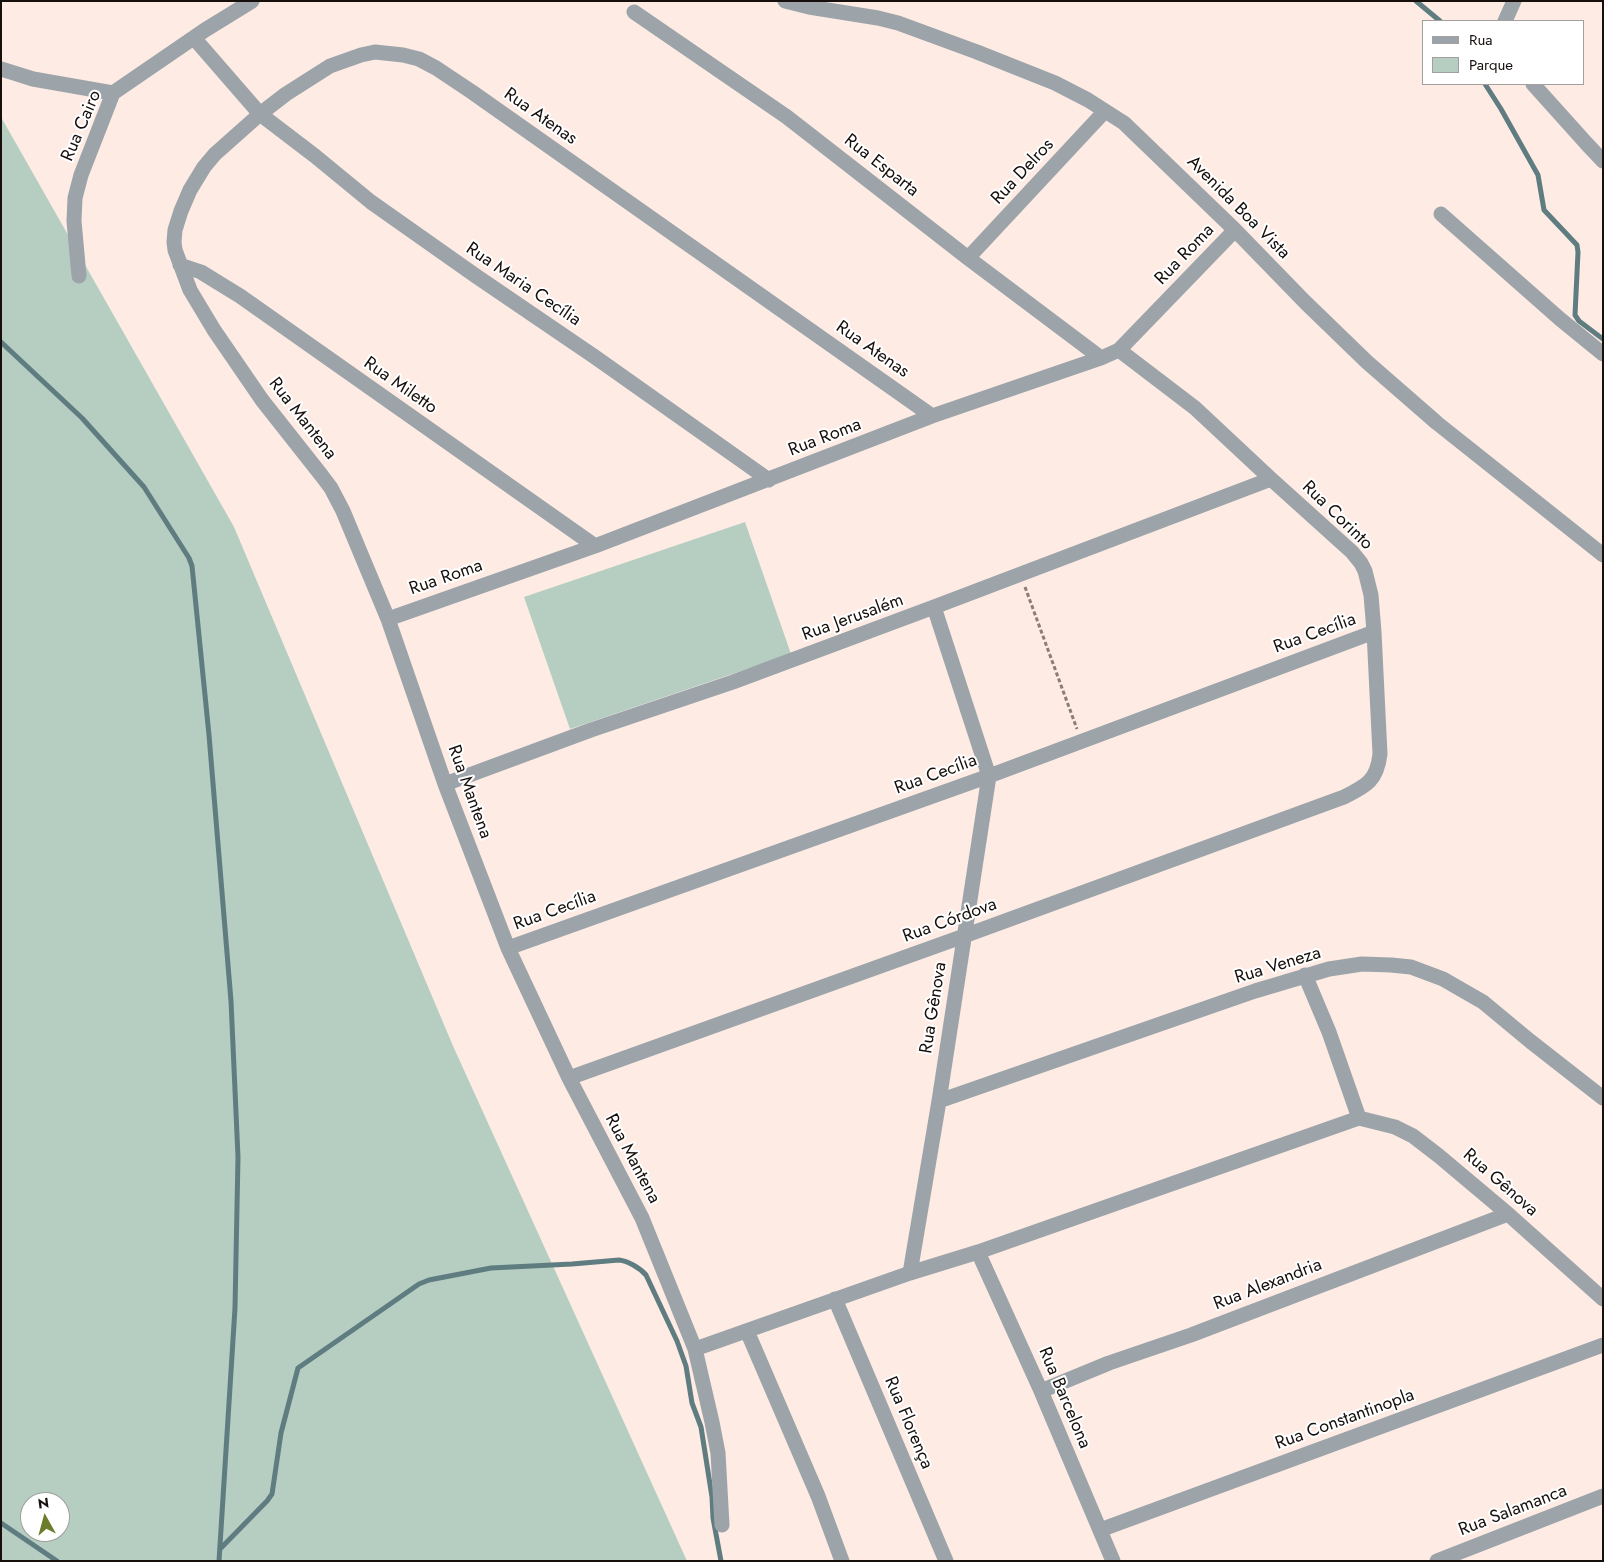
<!DOCTYPE html>
<meta charset="utf-8">
<style>
body{margin:0}
#map{position:relative;width:1604px;height:1562px;overflow:hidden;background:#fdebe4;font-family:Jost,sans-serif}
canvas{display:block}
.frame{position:absolute;inset:0;border:2px solid #160f0c;pointer-events:none}
.legend{position:absolute;left:1422px;top:20px;width:162px;height:65px;box-sizing:border-box;background:#fff;border:1px solid #a29f9e;margin:0;padding:6px 9px;list-style:none;font-size:15px;color:#160f0c}
.legend li{display:flex;align-items:center;gap:10px;height:25px}
.legend b{width:25px;border:1px solid #a29f9e}
.north{position:absolute;left:20px;top:1492px;width:50px;height:50px;box-sizing:border-box;background:#fff;border:1px solid #a29f9e;border-radius:50%;rotate:353deg;font-size:14px;font-weight:700;line-height:20px;text-align:center;color:#160f0c}
.north::after{content:'';display:block;margin:auto;width:18px;height:22px;background:#6b7c2b;clip-path:polygon(50% 0,100% 100%,50% 72%,0 100%)}
</style>
<div id="map">
<canvas width="1604" height="1562"></canvas>
<div class="frame"></div>
<ul class="legend">
<li><b style="height:6px;background:#9ca4a9"></b>Rua</li>
<li><b style="height:14px;background:#b5cec1"></b>Parque</li>
</ul>
<div class="north">N</div>
</div>
<script>
const context = document.querySelector('canvas').getContext('2d');
context.lineJoin = 'round';
function paint(path, color) { context.fillStyle = color; context.fill(path, 'evenodd'); }
function strokePath(path, color, width, dash) { context.strokeStyle = color; context.lineWidth = width; context.lineCap = dash ? 'butt' : 'round'; context.setLineDash(dash || []); context.stroke(path); }
function write(font, color, halo, rows, align = 'center') {
  context.font = font + ' Jost,sans-serif'; context.lineWidth = 4; context.setLineDash([]); context.textBaseline = 'middle'; context.strokeStyle = halo; context.fillStyle = color; for (const [text, x, y, turn = 0] of rows) {
    context.save(); context.translate(x, y); context.rotate((+turn || 0) * Math.PI / 180); context.textAlign = isNaN(turn) ? turn : align; if (halo) context.strokeText(text, 0, 0); context.fillText(text, 0, 0); context.restore();
  }
}
paint(new Path2D(`
 M1,117L234,527L453,1046L687,1561H1ZM30,1502H60V1532H30Z
 M745,522L791,654L570,729L524,597Z`), '#b5cec1');
strokePath(new Path2D(`
 M1416,1L1440,21
 M1485,84L1501,109L1538,175L1544,210L1577,245L1578,252L1575,315L1579,321L1603,339
 M1,342L82,418L144,487L189,558L192,566L209,735L231,1001L238,1157L235,1308L219,1561
 M1,1523L57,1561
 M220,1549L267,1501L272,1494L281,1433L298,1368L419,1284L429,1280L491,1268L572,1264L619,1260C628,1261 640,1268 646,1275L677,1341L686,1366L692,1403L701,1427L712,1497L713,1518L721,1561`), '#5f7c81', 5);
strokePath(new Path2D(`
 M1025,587L1077,729`), '#8a7d78', 3, [4, 2.5]);
strokePath(new Path2D(`
 M785,1L809,7L878,18L898,23L977,52L1055,83L1088,100L1124,123L1235,230L1305,302L1367,362L1437,423L1603,555
 M634,12L787,117L968,258L1101,358
 M1505,21L1514,1
 M194,38L260,114L315,156L371,202L476,276L595,357L769,480
 M1,69L33,79L113,93
 M1533,84L1586,143L1603,161
 M1441,214L1560,319L1603,354
 M968,258L1105,111
 M180,265L201,272L240,296L595,546
 M79,276L74,221L75,198L81,175L113,93L205,30L252,1
 M388,619L595,546L932,416L1101,358L1119,350L1235,230
 M445,784L591,730L733,682L934,607L1271,479
 M508,948L989,776L1374,632
 M1305,975L1329,1032L1359,1118
 M569,1078L964,936L1344,797C1366,786 1377,781 1380,754L1374,632L1371,595L1365,571L1361,563L1352,552L1271,479L1195,408L1119,350
 M939,1101L1255,991L1329,969L1362,964L1391,965L1411,967L1443,979L1483,1002L1530,1041L1603,1098
 M978,1252L1041,1391L1113,1561
 M910,1273L939,1101L989,776L934,607
 M835,1299L946,1561
 M747,1331L818,1496L842,1561
 M695,1349L910,1273L978,1252L1359,1118L1395,1127L1413,1136L1439,1156L1508,1214L1603,1299
 M1041,1391L1109,1363L1191,1335L1508,1214
 M722,1525L718,1453L712,1422L695,1349L642,1218L569,1078L508,948L445,784L388,619L343,511L331,488L322,476L262,400L214,330L190,290L175,250L174,242L175,230L181,211L190,190L204,167L215,154L260,114L286,94L330,66L361,55L375,52L403,55L419,59L436,68L472,92L932,416
 M1100,1530L1603,1345
 M1437,1561L1603,1496`), '#9ca4a9', 15);
write('18px', '#160f0c', '#fff', [
 ["Rua Atenas",540,117,35],
 ["Rua Cairo",82,126,-67],
 ["Rua Esparta",881,166,38],
 ["Rua Delros",1023,172,-47],
 ["Avenida Boa Vista",1238,208,45],
 ["Rua Roma",1185,255,-46],
 ["Rua Maria Cecília",523,285,34],
 ["Rua Atenas",872,350,35],
 ["Rua Miletto",400,386,35],
 ["Rua Mantena",302,419,52],
 ["Rua Roma",825,438,-21],
 ["Rua Corinto",1337,516,44],
 ["Rua Roma",446,578,-19],
 ["Rua Jerusalém",853,618,-20],
 ["Rua Cecília",1315,634,-20],
 ["Rua Cecília",936,775,-20],
 ["Rua Mantena",469,792,70],
 ["Rua Cecília",555,911,-20],
 ["Rua Córdova",950,921,-20],
 ["Rua Veneza",1278,966,-17],
 ["Rua Gênova",934,1008,-81],
 ["Rua Mantena",632,1159,62],
 ["Rua Gênova",1500,1183,41],
 ["Rua Alexandria",1268,1285,-21],
 ["Rua Barcelona",1064,1398,67],
 ["Rua Constantinopla",1345,1420,-20],
 ["Rua Florença",908,1423,67],
 ["Rua Salamanca",1513,1511,-21]
]);
</script>
